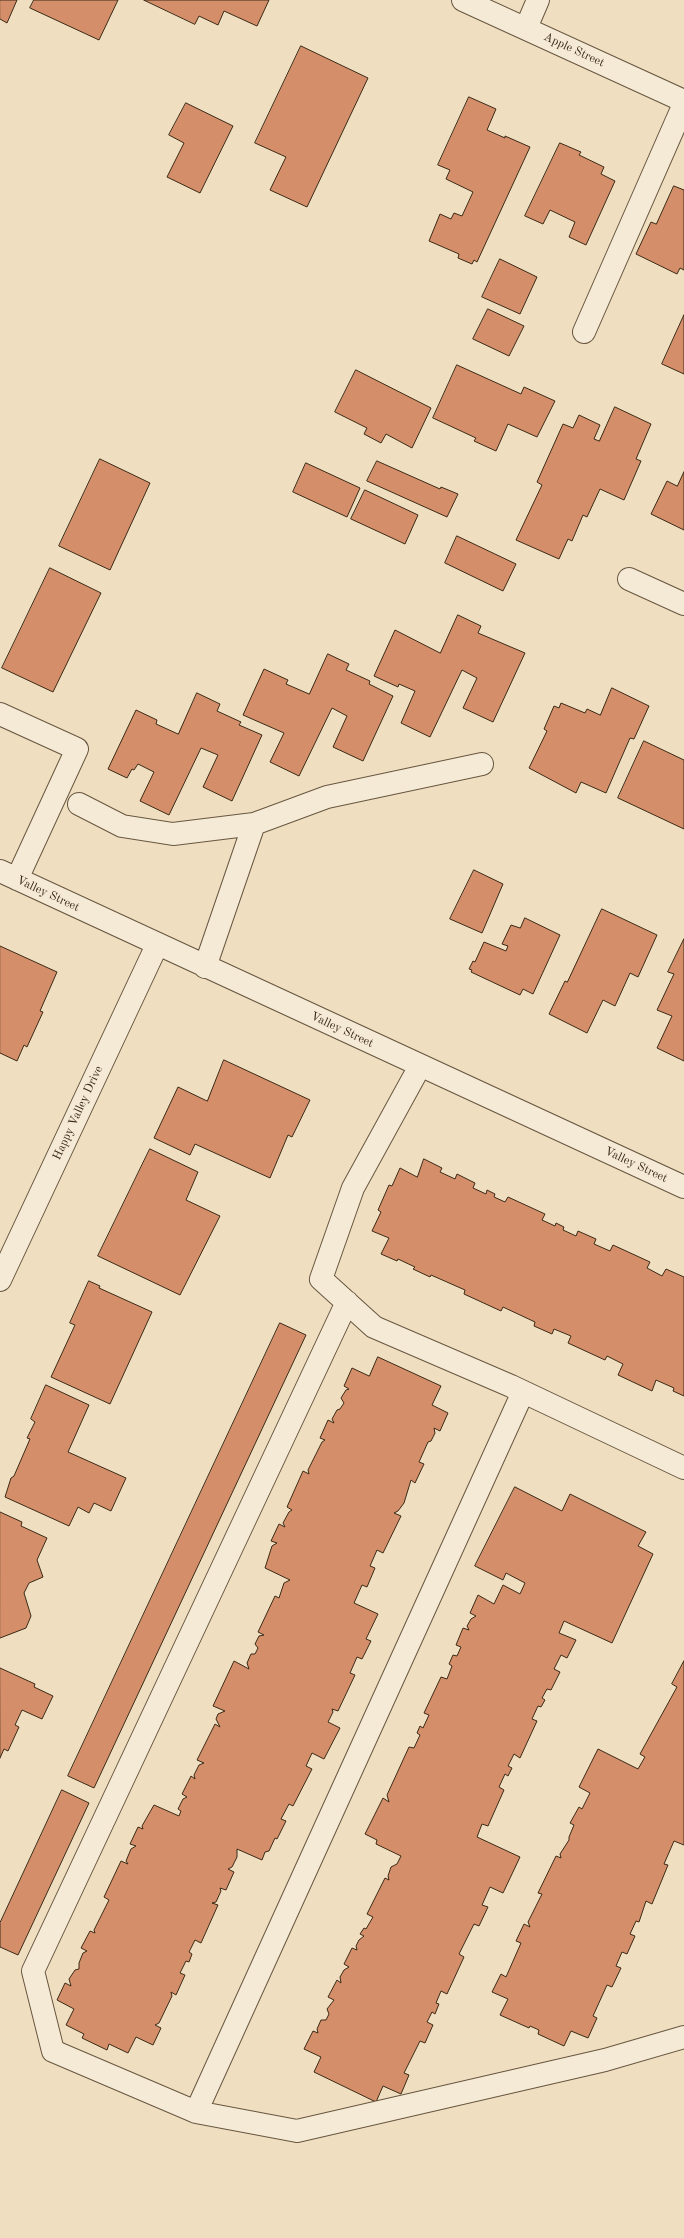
<!DOCTYPE html>
<style>
body{margin:0}
canvas{display:block;background:#efdec0}
</style>
<canvas width="684" height="2238"></canvas>
<script>
const context = document.querySelector('canvas').getContext('2d');
context.lineJoin = 'round';
function paint(path, color) { context.fillStyle = color; context.fill(path, 'evenodd'); }
function strokePath(path, color, width, dash) { context.strokeStyle = color; context.lineWidth = width; context.lineCap = dash ? 'butt' : 'round'; context.setLineDash(dash || []); context.stroke(path); }
function write(font, color, halo, rows, align = 'center') {
  context.font = font + ' "Old Standard TT",serif'; context.lineWidth = 4; context.setLineDash([]); context.textBaseline = 'middle'; context.strokeStyle = halo; context.fillStyle = color; for (const [text, x, y, turn = 0] of rows) {
    context.save(); context.translate(x, y); context.rotate((+turn || 0) * Math.PI / 180); context.textAlign = isNaN(turn) ? turn : align; if (halo) context.strokeText(text, 0, 0); context.fillText(text, 0, 0); context.restore();
  }
}
const building = new Path2D(`
 M0,0H17L7,23L0,19Z
 M34,0H118L99,40L30,8Z
 M144,0H269L257,26L224,11L218,25L199,16L195,24Z
 M301,46L368,78L307,207L270,190L286,157L255,143Z
 M469,97L496,109L487,130L505,138V136L530,147L477,262L474,260L472,264L458,258L459,254L429,241L440,214L451,219L454,213L462,216L473,192L446,179L450,170L438,165Z
 M186,103L233,126L200,193L167,177L184,143L169,135Z
 M560,143L581,152L579,155L604,167L601,174L615,181L586,245L569,237L575,222L550,210L543,224L525,216Z
 M674,186L684,190V270L680,268L677,274L636,254L651,222L656,224Z
 M500,259L537,277L520,314L482,297Z
 M488,309L524,326L509,356L473,339Z
 M684,315V374L662,364Z
 M457,365L521,394L524,387L555,401L537,437L508,424L496,451L474,441L476,438L433,418Z
 M356,370L431,408L412,448L386,434L381,443L364,434L367,428L335,412Z
 M615,407L651,424L636,459L641,461L624,500L600,489L587,517L583,515L572,541L568,539L559,559L516,540L542,485L537,482L563,424L573,428L579,415L600,425L594,439L599,441Z
 M100,459L150,483L110,570L59,546Z
 M377,461L440,489L441,487L458,494L447,517L367,481Z
 M306,463L360,488L347,517L293,492Z
 M684,472V530L651,514L667,481L677,486Z
 M365,490L418,515L405,544L351,519Z
 M457,536L516,564L503,591L445,563Z
 M50,568L101,593L53,692L2,668Z
 M458,615L481,626L478,633L525,653L493,722L463,708L477,678L462,670L430,737L401,723L415,691L399,684L398,687L374,676L395,630L440,653Z
 M328,654L349,664L346,670L370,681L369,684L393,696L363,761L333,747L347,716L332,708L299,776L270,762L284,733L243,715L264,669L288,680L286,684L309,694Z
 M612,688L649,706L634,739L630,738L606,793L581,782L576,793L529,768L547,731L544,729L554,706L559,708L561,703L585,713L587,709L600,715Z
 M197,693L220,704L217,711L241,722L239,725L262,735L232,801L203,787L218,755L201,748L169,815L140,801L154,772L138,764L134,770L132,769L127,778L108,769L136,710L157,720L156,724L178,734Z
 M644,741L684,760V829L618,798Z
 M474,870L503,884L482,933L450,919Z
 M602,909L657,935L638,977L630,973L615,1006L603,1000L587,1033L549,1014L565,981L567,982Z
 M525,918L560,935L533,994L523,989L520,995L471,972L472,970L469,969L473,961L475,962L484,942L506,951L508,946L502,944L511,925L520,928Z
 M684,939V1061L657,1048L672,1016L657,1010L674,974L668,972Z
 M0,946L57,972L40,1011L43,1012L27,1047L24,1045L17,1061L0,1053Z
 M224,1060L310,1100L292,1137L288,1135L270,1178L195,1144L190,1155L154,1138L178,1087L207,1101Z
 M150,1149L198,1172L186,1200L220,1216L180,1295L98,1256Z
 M424,1159L442,1168L440,1172L455,1179L457,1174L475,1183L473,1188L486,1194L487,1190L495,1194L494,1197L505,1202L508,1197L545,1214L542,1220L555,1226L556,1223L564,1227L563,1230L576,1236L578,1231L596,1239L594,1244L610,1251L613,1245L650,1262L647,1268L662,1276L666,1269L684,1277V1396L673,1391L674,1388L656,1380L652,1391L618,1375L623,1364L607,1356L605,1360L568,1343L571,1336L554,1329L552,1334L534,1326L535,1322L503,1307L501,1311L464,1294L465,1290L431,1275L430,1277L413,1269L415,1267L398,1259L397,1261L381,1254L389,1238L372,1231L381,1212L378,1210L389,1185L392,1186L400,1168L417,1177Z
 M89,1281L100,1286L99,1288L152,1312L110,1404L51,1377L75,1325L70,1323Z
 M280,1323L306,1335L94,1788L68,1776Z
 M378,1357L441,1386L432,1405L448,1413L440,1431L434,1428L435,1433L431,1441L428,1442L419,1462L424,1464L415,1483L411,1480L404,1503L398,1511L394,1513L401,1516L383,1553L377,1550L370,1566L375,1568L367,1587L362,1585L354,1603L378,1614L366,1639L371,1641L362,1659L357,1657L350,1673L355,1675L338,1711L332,1709L333,1712L328,1722L340,1728L324,1759L312,1753L306,1766L312,1769L293,1806L289,1804L281,1819L286,1821L277,1839L275,1838L269,1851L265,1852L262,1860L237,1849V1857L232,1867L228,1869L234,1872L226,1890L220,1888L221,1891L216,1902L212,1903L218,1905L201,1943L195,1940L189,1952L192,1954L189,1962L186,1961L180,1973L185,1975L176,1995L171,1992L172,1996L159,2023L155,2025L161,2028L153,2045L136,2037L128,2053L109,2044L107,2050L82,2038L84,2034L66,2025L74,2009L57,2000L65,1983L71,1986L69,1979L75,1970L79,1969V1963L83,1953L87,1951L81,1948L90,1931L95,1933L94,1930L109,1900L104,1897L121,1861L128,1864L126,1861L131,1849L136,1846L130,1844L138,1827L143,1829L142,1826L154,1805L179,1816L181,1811L178,1809L183,1799L187,1797L182,1794L191,1776L195,1779L194,1775L199,1765L204,1763L197,1760L215,1724L220,1727L216,1719L218,1714L225,1711L213,1706L234,1661L249,1669L247,1663L251,1654H255L258,1648L255,1644L259,1636L264,1635L258,1632L275,1596L279,1598L284,1583L290,1580L265,1568L272,1546L277,1543L271,1541L279,1524L285,1527L283,1523L289,1512L292,1510L287,1507L303,1471L309,1474L308,1470L322,1442L325,1440L320,1438L328,1420L334,1423L332,1419L337,1410L340,1409L344,1403L341,1398L346,1390L349,1389L344,1386L352,1368L369,1376Z
 M46,1385L89,1405L68,1452L126,1478L111,1511L94,1503L89,1513L78,1507L69,1526L5,1497L11,1478L14,1476L30,1439L27,1438L35,1422L31,1419Z
 M515,1487L562,1511L570,1494L646,1532L638,1546L653,1554L612,1643L564,1621L559,1633L576,1640L567,1658L561,1655L554,1669L560,1672L551,1690L547,1689L542,1698L545,1700L541,1707L538,1706L532,1719L537,1721L520,1758L514,1754L508,1766L512,1768L508,1776L505,1774L499,1787L504,1790L488,1826L482,1824L477,1837L520,1857L503,1893L490,1887L482,1905L488,1907L479,1926L474,1924L459,1954L464,1957L447,1994L441,1991L436,2003L439,2004L435,2014L432,2012L427,2022L433,2025L425,2043L420,2041L404,2073L409,2075L401,2094L383,2086L376,2102L314,2072L321,2057L304,2049L313,2031L318,2033L317,2029L321,2020H326L329,2014L327,2009L334,2000L328,1997L337,1980L341,1983L340,1977L344,1970L349,1967L344,1964L352,1948L357,1950L356,1946L359,1940L364,1936L360,1934L364,1928L366,1929L373,1917L367,1914L385,1878L389,1880L388,1876L391,1867L397,1864L401,1856L376,1844L377,1840L365,1834L383,1798L389,1802L387,1795L409,1747L414,1748L420,1735L417,1733L420,1726L423,1728L429,1715L424,1713L441,1677L447,1679L452,1666L449,1664L453,1655L457,1656L461,1647L456,1645L463,1628L469,1630L467,1626L471,1619L476,1616L470,1613L478,1595L494,1604L503,1585L520,1594L525,1583L506,1573L503,1580L475,1566Z
 M0,1512L22,1522L21,1526L47,1538L37,1560L43,1577L29,1583L24,1593L31,1616L26,1628L0,1638Z
 M684,1661V1845L674,1841L664,1864L668,1865L652,1904L646,1901L639,1922L636,1921L630,1934L635,1936L627,1954L622,1952L616,1966L621,1968L612,1987L607,1985L593,2016L597,2018L588,2038L571,2031L564,2046L538,2034L539,2030L530,2026L529,2028L500,2015L508,1999L492,1992L501,1974L506,1977L521,1943L516,1941L524,1924L530,1927L528,1922L542,1894L538,1893L556,1856L561,1858L560,1854L569,1840V1837L574,1825L570,1823L579,1807L582,1809L590,1793L579,1787L598,1749L638,1769L645,1757L640,1754L677,1687L672,1684Z
 M0,1668L35,1684L34,1687L53,1696L42,1719L22,1710L15,1725L19,1727L8,1751L4,1749L0,1758Z
 M62,1790L89,1803L18,1955L0,1947V1923Z`);
paint(building, '#d48f6a');
strokePath(building, '#3b2a16', 1);
const minor = new Path2D(`
 M463,0L684,101
 M526,28L538,0
 M584,332L684,104
 M629,579L684,604
 M0,714L77,749L17,879
 M79,804L122,826L173,834L254,824L327,797L482,764
 M0,871L684,1187
 M205,967L254,824
 M420,1066L353,1188L321,1279L374,1327L511,1386L684,1468
 M0,1280L157,945
 M347,1302L33,1971L53,2051L196,2112L523,1392
 M196,2112L297,2131L605,2060L684,2037`);
strokePath(minor, '#685740', 24);
strokePath(minor, '#f5ead6', 22);
write('12px', '#3b2a16', '#f5ead6', [
 ["Apple Street",574,50,25],
 ["Valley Street",48,894,25],
 ["Valley Street",342,1030,25],
 ["Happy Valley Drive",78,1113,-65],
 ["Valley Street",636,1165,25]
]);
</script>
